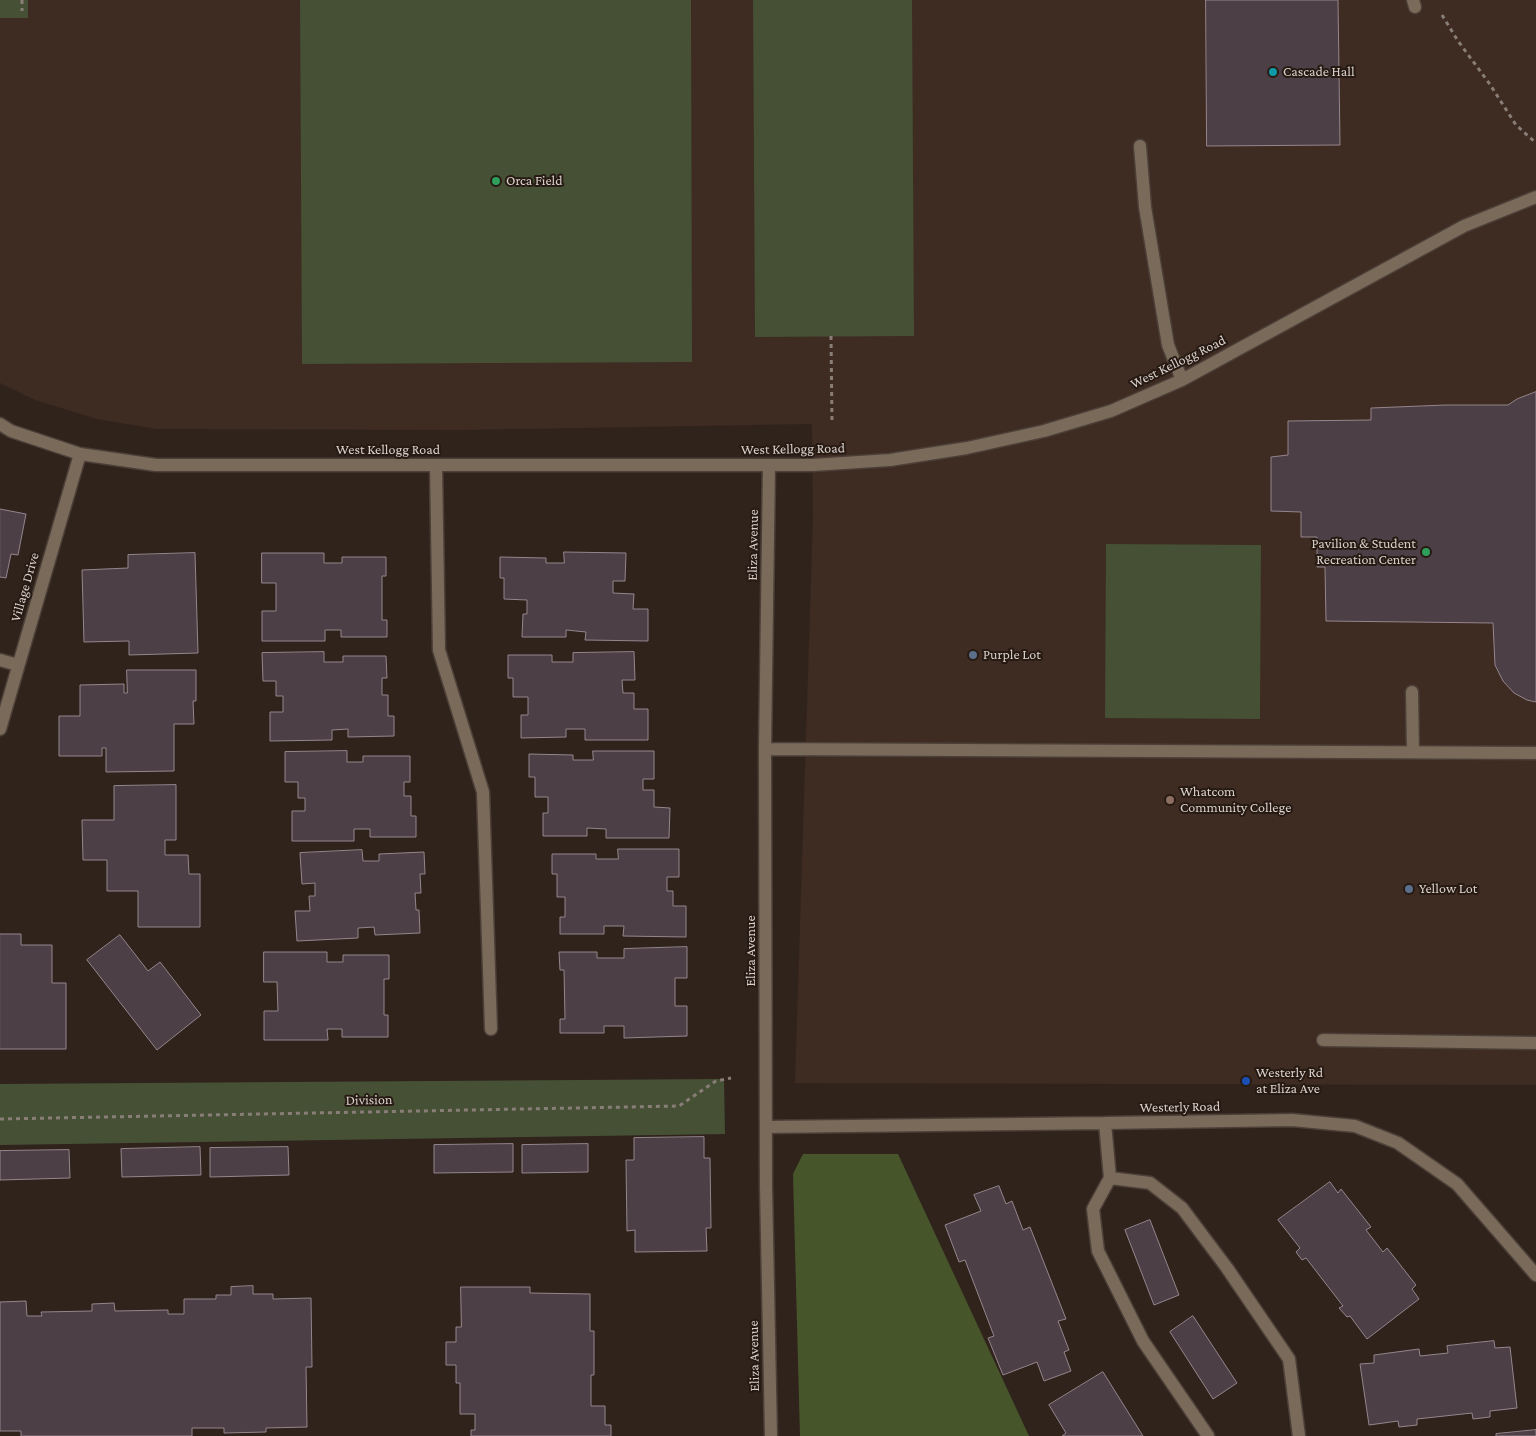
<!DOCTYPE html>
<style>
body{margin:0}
canvas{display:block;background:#30231c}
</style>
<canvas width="1536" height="1436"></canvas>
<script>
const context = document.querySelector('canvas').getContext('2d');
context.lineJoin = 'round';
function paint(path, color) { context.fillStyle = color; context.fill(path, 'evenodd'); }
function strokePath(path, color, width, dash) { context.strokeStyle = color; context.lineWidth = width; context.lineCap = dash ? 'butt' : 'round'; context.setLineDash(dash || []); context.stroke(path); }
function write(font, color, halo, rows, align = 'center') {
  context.font = font + ' "Crimson Pro",serif'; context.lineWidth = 4; context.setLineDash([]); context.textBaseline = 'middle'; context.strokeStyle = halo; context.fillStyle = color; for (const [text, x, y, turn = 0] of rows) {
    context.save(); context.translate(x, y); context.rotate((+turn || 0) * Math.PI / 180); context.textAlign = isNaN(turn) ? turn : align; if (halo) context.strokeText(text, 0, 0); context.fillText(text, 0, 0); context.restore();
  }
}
paint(new Path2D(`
 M0,0H1536V1085L795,1083L813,517L812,424L461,430L156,429L97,419L35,400L0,383Z`), '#3e2b21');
paint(new Path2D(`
 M0,0H28V18H0Z
 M300,0H691L692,362L302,364Z
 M753,0H912L914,336L755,337Z
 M1106,544L1261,545L1260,719L1105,718Z
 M724,1079L725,1134L0,1145V1084Z`), '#465035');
paint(new Path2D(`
 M803,1154H898L1029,1436H800L793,1174Z`), '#47562a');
const building = new Path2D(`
 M1206,0H1338L1340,145L1207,146Z
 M1536,392V702L1527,700L1514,693L1503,681L1495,665L1493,623L1326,621L1325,567H1317V537H1301V512L1271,511V457L1288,455V421L1371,420V408L1446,405H1508L1517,399Z
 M0,509L26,514L18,555L11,554L6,578L0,577Z
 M564,552L626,553L625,581H613V593L634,594L633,609H648V641L585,640L586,632L566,630V637H522L523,614H527V600L504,599V578H500V557L546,558V563H564Z
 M195,553L198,653L129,655V641L84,642L82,570L128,568V555Z
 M262,553H324V563H342V557H386V576H382V620H387V637H341V630H325V641H262V611H276V583H262Z
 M324,652V662H343V656H386L387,678H382V695H388V716H394V736L348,737V729L332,730V740L270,741V712H283V696H276V681H263L262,653Z
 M634,652L635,680H622L623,693H634V709H648V740H585V729H566V737L521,738V715H528V697H513V678H508V655H552V662H573V653Z
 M127,670H196V701H193L194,724H174V771L106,772V748H102V756H59V716H80V685L124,684V693H127Z
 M347,751V762H363V756H410V782H404V796H411V816H416V837H370V829H354V841H292V811H305V798H298V782H285V752Z
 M593,751H654V779H643V790H654V807L670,808L669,838H606V829L587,828V836H543V813H548V797H535V777H529V754L573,755V760H593Z
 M176,785V840H165V855H188L189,874H200V927H138V891H107V860H83L82,820H114V786Z
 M618,849H679V877H667V891H673V906H686V937L623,936L624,926H604V934H560V917H565V897H557V874H552V854H596V859H618Z
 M362,850L363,861H379V854L424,852L425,874H420L421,893H415L416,910H419L420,933L375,935L374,927L358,928V938L297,941L295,911H310L309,896H315V883L302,884L300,853Z
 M0,934H21V945H52V983H66V1049H0Z
 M120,935L148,971L160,962L201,1015L157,1050L87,960Z
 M687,947V978H675V1006H687V1036L624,1038V1026H604V1033H560V1019H565L564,970H560L559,952H597V958H624V949Z
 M264,952H327V962H343V955H389V979H384V1015H388V1037H342V1029H327L328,1040H264V1011H278L277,982H264Z
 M704,1137V1158H710L711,1228H706L707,1251L635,1252V1230L627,1231L626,1160H634V1138Z
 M513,1144V1172L434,1173V1145Z
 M588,1144V1172L522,1173V1145Z
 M200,1147L201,1175L122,1177L121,1149Z
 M288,1147L289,1175L210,1177V1148Z
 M69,1150L70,1178L0,1180V1151Z
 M1330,1182L1338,1193L1341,1189L1371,1227L1366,1230L1383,1252L1387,1248L1416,1285L1412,1289L1419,1299L1367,1339L1350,1316L1347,1317L1339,1308L1343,1306L1306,1258L1302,1260L1296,1252L1300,1248L1278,1220Z
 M999,1186L1006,1204L1012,1201L1023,1230L1030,1227L1066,1319L1058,1321L1069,1350L1064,1352L1071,1371L1044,1381L1037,1362L1003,1375L988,1338L994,1336L965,1260L959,1262L945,1225L981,1211L974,1195Z
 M1150,1220L1179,1295L1154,1305L1125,1230Z
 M253,1286V1294H273V1299L311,1298L312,1367H306L307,1427L266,1428V1432L224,1433V1428H192V1436H21V1431H0V1302L26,1301L27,1316H42L41,1312L92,1311V1304L114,1303L115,1311L168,1310V1314H184V1299H216V1295H231V1287Z
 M461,1287H530V1293L590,1294V1331H594V1375H591V1406H605V1425H611V1436H471V1430H475V1414H460V1383H456V1365H446V1342H456V1327H461Z
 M1193,1316L1237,1383L1213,1399L1170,1332Z
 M1494,1341L1495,1348L1510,1347L1517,1408L1490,1411V1417L1473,1419L1472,1413L1417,1419V1425L1399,1427L1398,1421L1369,1425L1360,1364L1374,1363V1355L1419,1349L1420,1356L1448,1353L1447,1346Z
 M1103,1372L1143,1436H1062L1066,1433L1049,1405Z
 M1536,1430V1436H1496V1434Z`);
paint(building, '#4d3f46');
strokePath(building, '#95858d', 1);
const minor = new Path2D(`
 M1413,0L1415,7
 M1140,146L1145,207L1168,345L1182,380
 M0,424L11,431L80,454L156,465H813L890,460L967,448L1044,431L1111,411L1182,380L1464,226L1536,197
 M436,465L439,650L483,792L491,1029
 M769,465L765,749L766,1186L771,1436
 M0,660L18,665
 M1412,692L1413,752
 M0,729L80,454
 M765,749L1536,753
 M1323,1040L1536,1043
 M1105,1123L1110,1178L1093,1209L1098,1251L1143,1341L1208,1436
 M766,1127L1105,1123L1292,1120L1355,1126L1398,1143L1457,1184L1536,1275
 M1110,1178L1150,1183L1182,1208L1227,1268L1289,1359L1299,1436`);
strokePath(minor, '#4b3f38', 15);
strokePath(new Path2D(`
 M22,0V11
 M1442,15L1458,41L1489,83L1516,125L1536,143
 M831,336L832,423
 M0,1119L679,1106L716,1081L731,1078`), '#887d77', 3, [4, 4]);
strokePath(minor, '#796a5a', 12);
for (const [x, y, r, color] of [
 [1273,72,5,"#0f9aa8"],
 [496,181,5,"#2e9e5b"],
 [1426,552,5,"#2e9e5b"],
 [973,655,5,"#5c6f8a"],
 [1170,800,5,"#8d6e63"],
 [1409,889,5,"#5c6f8a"],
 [1246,1081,5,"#1a4fb4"]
]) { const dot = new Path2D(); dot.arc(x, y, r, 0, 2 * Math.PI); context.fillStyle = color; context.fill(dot); strokePath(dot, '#261a13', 2); }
write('14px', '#dad1cc', '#261a13', [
 ["Cascade Hall",1283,72],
 ["Orca Field",506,181],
 ["Pavilion & Student",1416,544,"right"],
 ["Recreation Center",1416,560,"right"],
 ["Purple Lot",983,655],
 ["Whatcom",1180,792],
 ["Community College",1180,808],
 ["Yellow Lot",1419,889],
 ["Westerly Rd",1256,1073],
 ["at Eliza Ave",1256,1089]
], 'left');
write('14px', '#dad1cc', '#261a13', [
 ["West Kellogg Road",1178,362,-26],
 ["West Kellogg Road",793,449,-1],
 ["West Kellogg Road",388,450],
 ["Eliza Avenue",753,545,-89],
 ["Village Drive",25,587,-74],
 ["Eliza Avenue",751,951,-90],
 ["Division",369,1100,-1],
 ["Westerly Road",1180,1107,-1],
 ["Eliza Avenue",754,1356,-91]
]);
</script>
